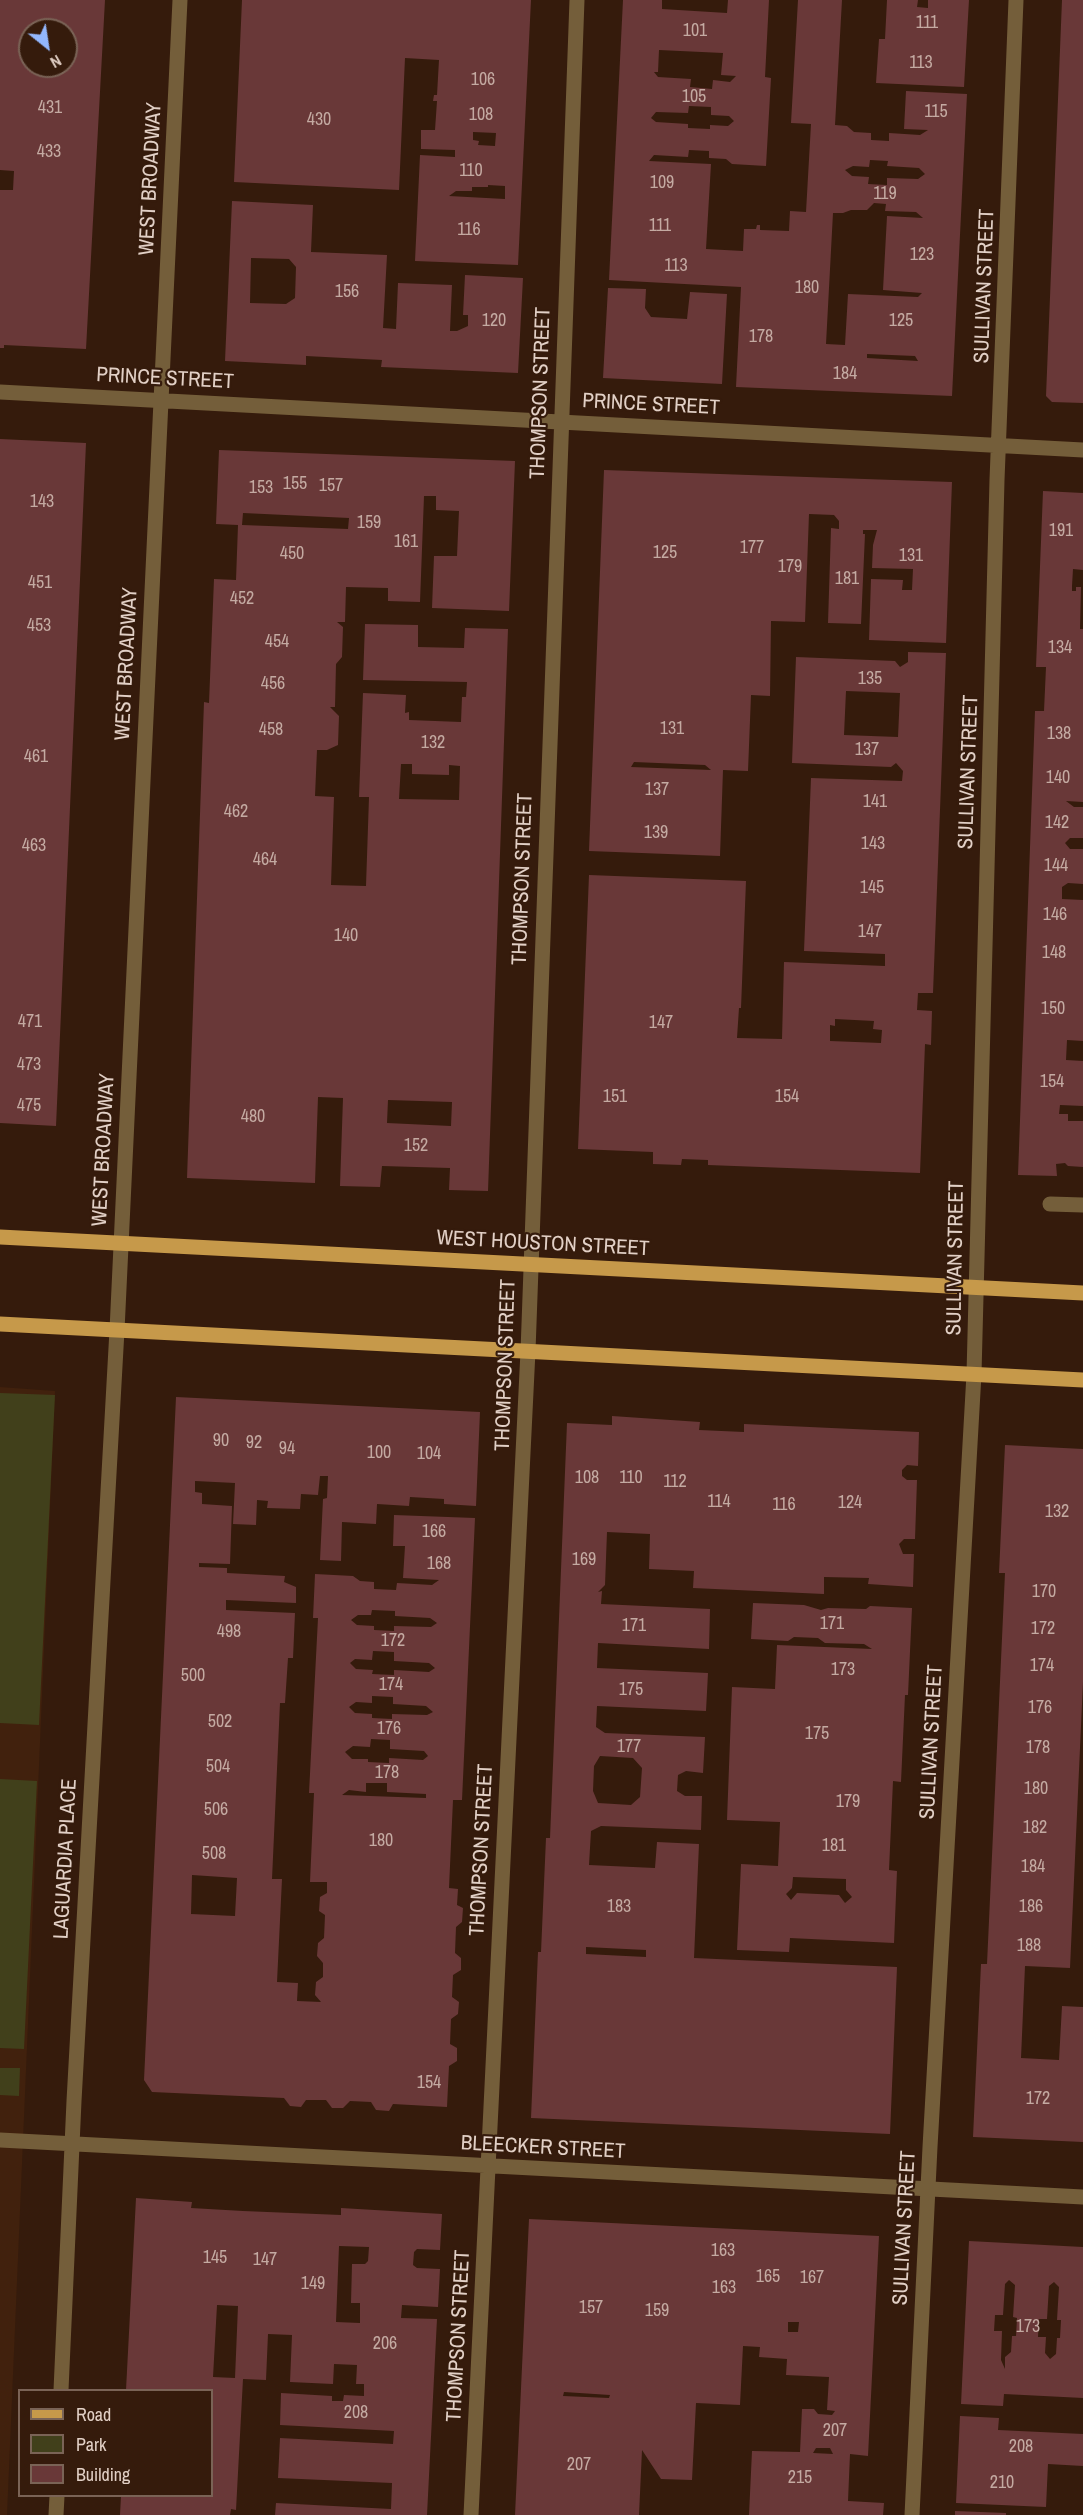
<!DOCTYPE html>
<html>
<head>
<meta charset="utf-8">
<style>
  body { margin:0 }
  #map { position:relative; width:1083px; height:2515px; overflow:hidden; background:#351b0c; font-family:"Archivo Narrow",sans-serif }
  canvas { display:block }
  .legend { position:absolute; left:18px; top:2389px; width:195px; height:108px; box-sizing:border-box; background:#351b0c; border:2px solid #7a6356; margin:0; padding:8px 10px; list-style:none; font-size:18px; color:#e2d0c6 }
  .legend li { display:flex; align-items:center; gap:12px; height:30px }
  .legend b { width:30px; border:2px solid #7a6356 }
  .north { position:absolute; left:18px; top:18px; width:60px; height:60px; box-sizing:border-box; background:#351b0c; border:2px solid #7a6356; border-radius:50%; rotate:150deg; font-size:16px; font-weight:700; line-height:24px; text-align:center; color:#e2d0c6 }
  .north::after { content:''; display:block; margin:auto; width:21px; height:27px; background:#93b7fd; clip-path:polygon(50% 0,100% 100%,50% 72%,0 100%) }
</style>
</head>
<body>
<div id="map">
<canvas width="1083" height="2515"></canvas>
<ul class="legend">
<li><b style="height:8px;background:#c6994a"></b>Road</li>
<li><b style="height:16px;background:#41401b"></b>Park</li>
<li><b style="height:16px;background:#693838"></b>Building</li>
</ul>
<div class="north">N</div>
</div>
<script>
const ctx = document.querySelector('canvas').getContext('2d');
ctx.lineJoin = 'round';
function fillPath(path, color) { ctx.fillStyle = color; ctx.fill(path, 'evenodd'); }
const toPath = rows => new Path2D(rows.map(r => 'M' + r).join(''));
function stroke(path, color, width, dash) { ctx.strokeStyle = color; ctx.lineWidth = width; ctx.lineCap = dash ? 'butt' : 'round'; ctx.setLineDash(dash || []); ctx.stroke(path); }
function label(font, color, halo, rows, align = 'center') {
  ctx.font = font + ' "Archivo Narrow",sans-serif'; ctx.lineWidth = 4.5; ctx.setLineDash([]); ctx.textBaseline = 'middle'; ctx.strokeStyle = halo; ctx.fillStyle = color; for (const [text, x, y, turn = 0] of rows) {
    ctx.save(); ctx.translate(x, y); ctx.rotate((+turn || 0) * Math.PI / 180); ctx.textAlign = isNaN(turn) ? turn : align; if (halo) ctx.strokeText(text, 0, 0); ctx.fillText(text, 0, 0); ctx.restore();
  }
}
const built = toPath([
  [0,1387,55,1391,7,2515,0,2515]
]);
const green = toPath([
  [0,1393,55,1395,39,1725,0,1723],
  [0,1779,37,1781,24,2049,0,2048],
  [0,2068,20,2068,19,2096,0,2095]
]);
const building = toPath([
  [0,0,105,0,86,349,4,345,4,348,0,348,0,190,13,190,14,171,0,170],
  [30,30,66,30,66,66,30,66],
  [242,0,531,0,518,265,415,261,420,155,455,157,455,150,421,149,421,130,435,130,437,101,433,101,434,95,437,95,439,60,405,58,399,190,234,182],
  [473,132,496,133,495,146,478,145,479,141,473,140],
  [488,185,505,186,505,199,449,196,456,191,472,191,472,187,488,187],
  [623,0,662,0,662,9,727,13,728,0,769,0,765,77,771,78,766,166,732,164,726,159,709,158,709,151,689,150,688,157,654,155,649,161,711,164,706,249,743,251,744,229,756,229,757,225,760,225,760,230,789,231,790,211,806,212,811,124,791,123,798,0,842,0,835,125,847,126,854,132,871,133,871,140,889,141,889,133,920,135,928,130,904,129,906,91,967,94,952,396,736,387,741,287,609,280],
  [659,50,723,53,721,75,736,76,730,82,713,80,712,89,690,87,691,79,658,77,654,72,658,72],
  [689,106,711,107,711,115,729,116,734,121,728,126,710,125,710,129,688,128,688,124,656,122,651,118,656,112,688,113],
  [870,160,888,161,887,166,919,168,925,174,918,179,887,178,887,185,868,184,869,177,852,176,845,170,853,166,869,167],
  [874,203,886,204,885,211,916,212,923,218,887,216,883,290,922,293,918,297,848,294,845,345,826,344,833,213,843,213,851,210,867,210],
  [867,354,915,356,918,361,867,358],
  [887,0,918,0,917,7,928,8,928,0,969,0,964,87,876,83,879,39,885,39],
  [1062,0,1083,0,1083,403,1052,402,1046,396],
  [232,201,313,205,311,252,387,255,383,328,396,329,398,283,452,285,450,331,457,331,468,326,468,315,463,315,465,275,523,278,518,373,381,367,382,360,306,356,306,365,225,361],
  [251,258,289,259,296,267,295,298,286,304,250,303],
  [608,288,646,289,645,308,651,317,687,319,690,292,727,294,722,384,603,378],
  [0,439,86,443,56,1126,0,1123],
  [219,450,515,461,509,611,432,608,434,556,457,556,459,511,436,510,436,496,424,496,420,602,388,601,388,588,346,587,345,622,337,622,343,627,342,657,336,664,335,707,330,707,339,716,338,745,327,750,317,750,315,796,334,797,331,885,366,886,369,797,359,797,363,693,406,695,405,713,409,712,409,720,461,722,462,697,466,697,467,682,363,680,365,624,418,625,418,647,464,648,465,628,508,629,488,1191,449,1190,450,1168,382,1166,380,1187,340,1186,343,1098,318,1097,315,1183,187,1178,204,702,209,703,214,579,236,580,238,525,216,524],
  [243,513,349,518,348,529,242,525],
  [401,764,412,764,412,774,449,775,449,765,460,766,459,800,399,799],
  [388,1100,452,1102,451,1126,387,1123],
  [604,470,952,482,946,643,869,640,871,579,903,580,902,590,912,590,913,569,872,568,873,545,877,530,863,530,863,534,865,534,861,624,828,623,831,528,839,529,839,521,834,515,809,514,805,622,771,621,770,696,751,695,748,771,723,770,720,856,589,851],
  [634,762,705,765,711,770,631,767],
  [1043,491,1083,493,1083,570,1073,569,1072,586,1072,591,1076,591,1076,587,1081,587,1080,629,1083,629,1083,802,1066,801,1074,807,1083,807,1083,838,1070,838,1065,843,1070,849,1083,849,1083,884,1068,883,1062,887,1062,899,1083,900,1083,1041,1067,1040,1066,1060,1083,1061,1083,1106,1060,1105,1059,1114,1068,1114,1068,1121,1083,1121,1083,1167,1068,1166,1065,1163,1056,1164,1057,1176,1018,1175,1035,711,1044,711,1046,667,1036,667],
  [908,652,946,653,933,993,918,993,917,1010,932,1011,931,1045,925,1044,920,1173,708,1165,708,1160,682,1159,681,1165,653,1164,653,1152,578,1149,589,875,746,881,741,1008,739,1008,737,1038,782,1039,784,962,885,966,885,954,804,951,811,778,902,781,903,771,896,763,891,767,792,763,796,657,895,661,900,667,908,662],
  [846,691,900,693,898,737,844,735],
  [835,1019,874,1021,873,1029,882,1030,881,1043,830,1041,830,1025,835,1026],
  [176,1397,480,1412,476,1506,444,1504,444,1499,410,1497,409,1506,377,1504,376,1524,342,1522,341,1561,320,1560,323,1499,327,1498,328,1476,320,1476,318,1495,301,1494,300,1509,267,1508,268,1501,257,1500,256,1525,233,1524,235,1483,195,1481,195,1492,202,1493,202,1504,232,1506,230,1564,199,1563,199,1567,227,1568,227,1573,285,1576,284,1582,296,1587,296,1603,226,1600,226,1610,295,1613,293,1658,288,1658,285,1703,280,1703,272,1879,282,1879,277,1982,298,1983,297,2001,321,2002,315,1995,316,1982,323,1977,323,1963,317,1956,318,1943,324,1938,325,1915,319,1911,320,1897,327,1893,327,1882,310,1882,314,1793,309,1793,318,1618,313,1618,315,1574,353,1576,360,1581,374,1582,374,1589,396,1590,397,1583,432,1585,439,1580,403,1578,405,1546,393,1546,394,1515,475,1518,462,1800,453,1800,449,1888,458,1889,457,1905,463,1908,462,1922,456,1927,455,1953,461,1958,461,1970,453,1975,452,1997,459,2002,458,2014,451,2019,450,2044,457,2048,457,2061,449,2066,447,2107,393,2104,389,2111,376,2110,371,2102,350,2101,343,2108,332,2108,326,2100,306,2100,301,2107,290,2106,284,2098,152,2092,144,2080],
  [372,1610,395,1611,395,1616,430,1618,437,1623,431,1627,394,1626,394,1631,374,1630,374,1626,357,1625,351,1620,358,1615,371,1615],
  [373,1651,394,1652,394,1661,429,1663,435,1668,429,1672,394,1670,394,1675,372,1674,373,1670,356,1669,350,1663,355,1659,372,1660],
  [372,1696,393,1697,393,1704,426,1706,433,1712,427,1715,392,1714,392,1719,372,1718,372,1714,355,1713,349,1707,356,1702,372,1703],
  [371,1739,390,1740,390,1749,424,1751,428,1756,423,1760,389,1758,389,1763,368,1762,368,1759,352,1759,345,1752,353,1746,370,1747],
  [366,1783,387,1783,387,1792,426,1794,426,1798,342,1795,349,1790,366,1792],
  [192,1875,237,1878,235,1916,191,1914],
  [612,1416,700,1422,699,1430,744,1432,744,1424,919,1432,918,1466,907,1465,902,1470,902,1476,907,1480,917,1480,915,1539,904,1539,899,1544,903,1554,914,1554,913,1587,868,1584,869,1578,824,1577,824,1594,693,1588,694,1571,649,1569,650,1534,607,1532,605,1585,598,1592,602,1591,601,1604,710,1609,709,1649,598,1643,597,1668,708,1673,706,1711,597,1706,596,1727,605,1733,705,1737,703,1773,686,1771,678,1775,677,1791,685,1796,702,1796,701,1830,601,1826,591,1831,589,1865,655,1868,657,1842,699,1844,694,1958,897,1967,890,2134,531,2118,538,1952,541,1952,546,1838,550,1838,567,1423,612,1425],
  [600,1756,633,1758,642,1768,640,1797,631,1805,598,1803,593,1791,594,1766],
  [586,1947,646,1950,646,1957,586,1954],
  [1005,1445,1083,1449,1083,1682,1070,1968,1025,1966,1021,2058,1059,2060,1062,2006,1083,2007,1083,2142,973,2137,981,1964,987,1964,1005,1573,999,1573],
  [753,1603,804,1605,821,1610,828,1608,866,1609,870,1606,912,1608,908,1695,905,1695,901,1782,893,1781,889,1870,897,1871,894,1943,790,1938,789,1952,737,1950,741,1864,778,1866,780,1822,727,1820,732,1687,775,1689,777,1645,872,1649,864,1644,825,1643,818,1638,794,1637,788,1641,751,1639],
  [793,1877,846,1879,846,1890,852,1897,845,1903,839,1895,797,1893,791,1900,786,1894,792,1888],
  [136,2198,192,2202,191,2208,243,2211,341,2215,341,2208,442,2214,440,2250,417,2249,414,2252,413,2265,417,2268,440,2269,438,2307,402,2305,401,2318,437,2319,427,2515,275,2515,276,2503,391,2509,392,2483,278,2478,280,2438,393,2444,394,2431,280,2425,281,2393,332,2396,332,2401,343,2401,344,2395,364,2396,364,2384,356,2384,357,2365,334,2364,333,2384,290,2382,292,2335,268,2334,266,2380,243,2379,236,2510,231,2509,230,2515,120,2515,121,2496,212,2496,212,2390,126,2390],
  [339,2246,369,2247,368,2261,365,2264,352,2264,351,2303,360,2303,360,2323,336,2322],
  [217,2305,238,2306,235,2378,213,2377],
  [529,2219,879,2236,868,2456,850,2454,848,2501,884,2503,883,2515,749,2515,752,2451,800,2452,802,2409,814,2409,818,2414,832,2415,835,2411,827,2410,829,2377,786,2375,787,2359,759,2357,760,2347,743,2346,740,2405,696,2403,692,2480,661,2479,642,2450,639,2515,515,2515],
  [788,2322,799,2322,798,2332,788,2332],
  [564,2392,610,2395,609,2398,563,2396],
  [816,2448,830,2448,833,2454,813,2453],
  [969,2241,1083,2247,1083,2398,1004,2394,1003,2406,961,2404],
  [1009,2280,1015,2285,1013,2317,1017,2318,1016,2336,1012,2336,1011,2352,1005,2357,1005,2369,1001,2360,1002,2331,994,2331,995,2315,1003,2315,1005,2284],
  [1054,2282,1059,2287,1057,2320,1061,2320,1060,2338,1057,2338,1056,2354,1050,2359,1045,2353,1046,2337,1038,2337,1039,2319,1047,2319,1049,2286],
  [960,2416,999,2418,998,2430,1083,2434,1083,2466,1048,2464,1046,2507,956,2503],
  [955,2511,1006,2513,1006,2515,955,2515]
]);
const minor = toPath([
  [0,392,1083,450],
  [1050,1204,1083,1205],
  [0,2140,1083,2197],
  [61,2390,74,2101,117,1330,180,0],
  [56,2515,57,2496],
  [471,2515,528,1351,577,0],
  [912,2515,930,2147,974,1374,997,480,1016,0]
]);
const major = toPath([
  [0,1237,1083,1293],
  [0,1324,1083,1380]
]);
const numberNames = [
  ["111",927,23],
  ["101",695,31],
  ["113",921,63],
  ["106",483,80],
  ["105",694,97],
  ["431",50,108],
  ["115",936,112],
  ["108",481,115],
  ["430",319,120],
  ["433",49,152],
  ["110",471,171],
  ["109",662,183],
  ["119",885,194],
  ["111",660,226],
  ["116",469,230],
  ["123",922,255],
  ["113",676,266],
  ["180",807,288],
  ["156",347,292],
  ["120",494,321],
  ["125",901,321],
  ["178",761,337],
  ["184",845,374],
  ["155",295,484],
  ["157",331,486],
  ["153",261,488],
  ["143",42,502],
  ["159",369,523],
  ["191",1061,531],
  ["161",406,542],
  ["177",752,548],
  ["125",665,553],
  ["450",292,554],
  ["131",911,556],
  ["179",790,567],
  ["181",847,579],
  ["451",40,583],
  ["452",242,599],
  ["453",39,626],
  ["454",277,642],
  ["134",1060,648],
  ["135",870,679],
  ["456",273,684],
  ["131",672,729],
  ["458",271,730],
  ["138",1059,734],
  ["132",433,743],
  ["137",867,750],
  ["461",36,757],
  ["140",1058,778],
  ["137",657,790],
  ["141",875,802],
  ["462",236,812],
  ["142",1057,823],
  ["139",656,833],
  ["143",873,844],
  ["463",34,846],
  ["464",265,860],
  ["144",1056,866],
  ["145",872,888],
  ["146",1055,915],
  ["147",870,932],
  ["140",346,936],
  ["148",1054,953],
  ["150",1053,1009],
  ["471",30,1022],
  ["147",661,1023],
  ["473",29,1065],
  ["154",1052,1082],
  ["151",615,1097],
  ["154",787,1097],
  ["475",29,1106],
  ["480",253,1117],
  ["152",416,1146],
  ["90",221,1441],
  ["92",254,1443],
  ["94",287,1449],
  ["100",379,1453],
  ["104",429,1454],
  ["108",587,1478],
  ["110",631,1478],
  ["112",675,1482],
  ["114",719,1502],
  ["124",850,1503],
  ["116",784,1505],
  ["132",1057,1512],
  ["166",434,1532],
  ["169",584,1560],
  ["168",439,1564],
  ["170",1044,1592],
  ["171",832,1624],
  ["171",634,1626],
  ["172",1043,1629],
  ["498",229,1632],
  ["172",393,1641],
  ["174",1042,1666],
  ["173",843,1670],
  ["500",193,1676],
  ["174",391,1685],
  ["175",631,1690],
  ["176",1040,1708],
  ["502",220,1722],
  ["176",389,1729],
  ["175",817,1734],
  ["177",629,1747],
  ["178",1038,1748],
  ["504",218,1767],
  ["178",387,1773],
  ["180",1036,1789],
  ["179",848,1802],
  ["506",216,1810],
  ["182",1035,1828],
  ["180",381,1841],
  ["181",834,1846],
  ["508",214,1854],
  ["184",1033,1867],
  ["183",619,1907],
  ["186",1031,1907],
  ["188",1029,1946],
  ["154",429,2083],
  ["172",1038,2099],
  ["163",723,2251],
  ["145",215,2258],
  ["147",265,2260],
  ["165",768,2277],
  ["167",812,2278],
  ["149",313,2284],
  ["163",724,2288],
  ["157",591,2308],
  ["159",657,2311],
  ["173",1028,2327],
  ["206",385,2344],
  ["208",356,2413],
  ["207",835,2431],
  ["208",1021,2447],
  ["207",579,2465],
  ["215",800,2478],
  ["210",1002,2483]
];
const streetNames = [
  ["WEST BROADWAY",151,179,-87],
  ["SULLIVAN STREET",985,286,-88],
  ["PRINCE STREET",165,379,3],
  ["THOMPSON STREET",541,393,-88],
  ["PRINCE STREET",651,405,3],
  ["WEST BROADWAY",127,664,-87],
  ["SULLIVAN STREET",969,772,-88],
  ["THOMPSON STREET",523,879,-88],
  ["WEST BROADWAY",104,1150,-87],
  ["WEST HOUSTON STREET",543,1244,3],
  ["SULLIVAN STREET",956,1258,-89],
  ["THOMPSON STREET",506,1365,-88],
  ["SULLIVAN STREET",932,1742,-87],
  ["THOMPSON STREET",482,1850,-87],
  ["LAGUARDIA PLACE",66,1859,-87],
  ["BLEECKER STREET",543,2148,3],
  ["SULLIVAN STREET",905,2228,-87],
  ["THOMPSON STREET",459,2336,-87]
];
fillPath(built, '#41210d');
fillPath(green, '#41401b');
fillPath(building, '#693838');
stroke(minor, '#745e3a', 15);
stroke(major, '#c6994a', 15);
label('18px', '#c4aaa2', null, numberNames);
label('21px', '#e2d0c6', '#351b0c', streetNames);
</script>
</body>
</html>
